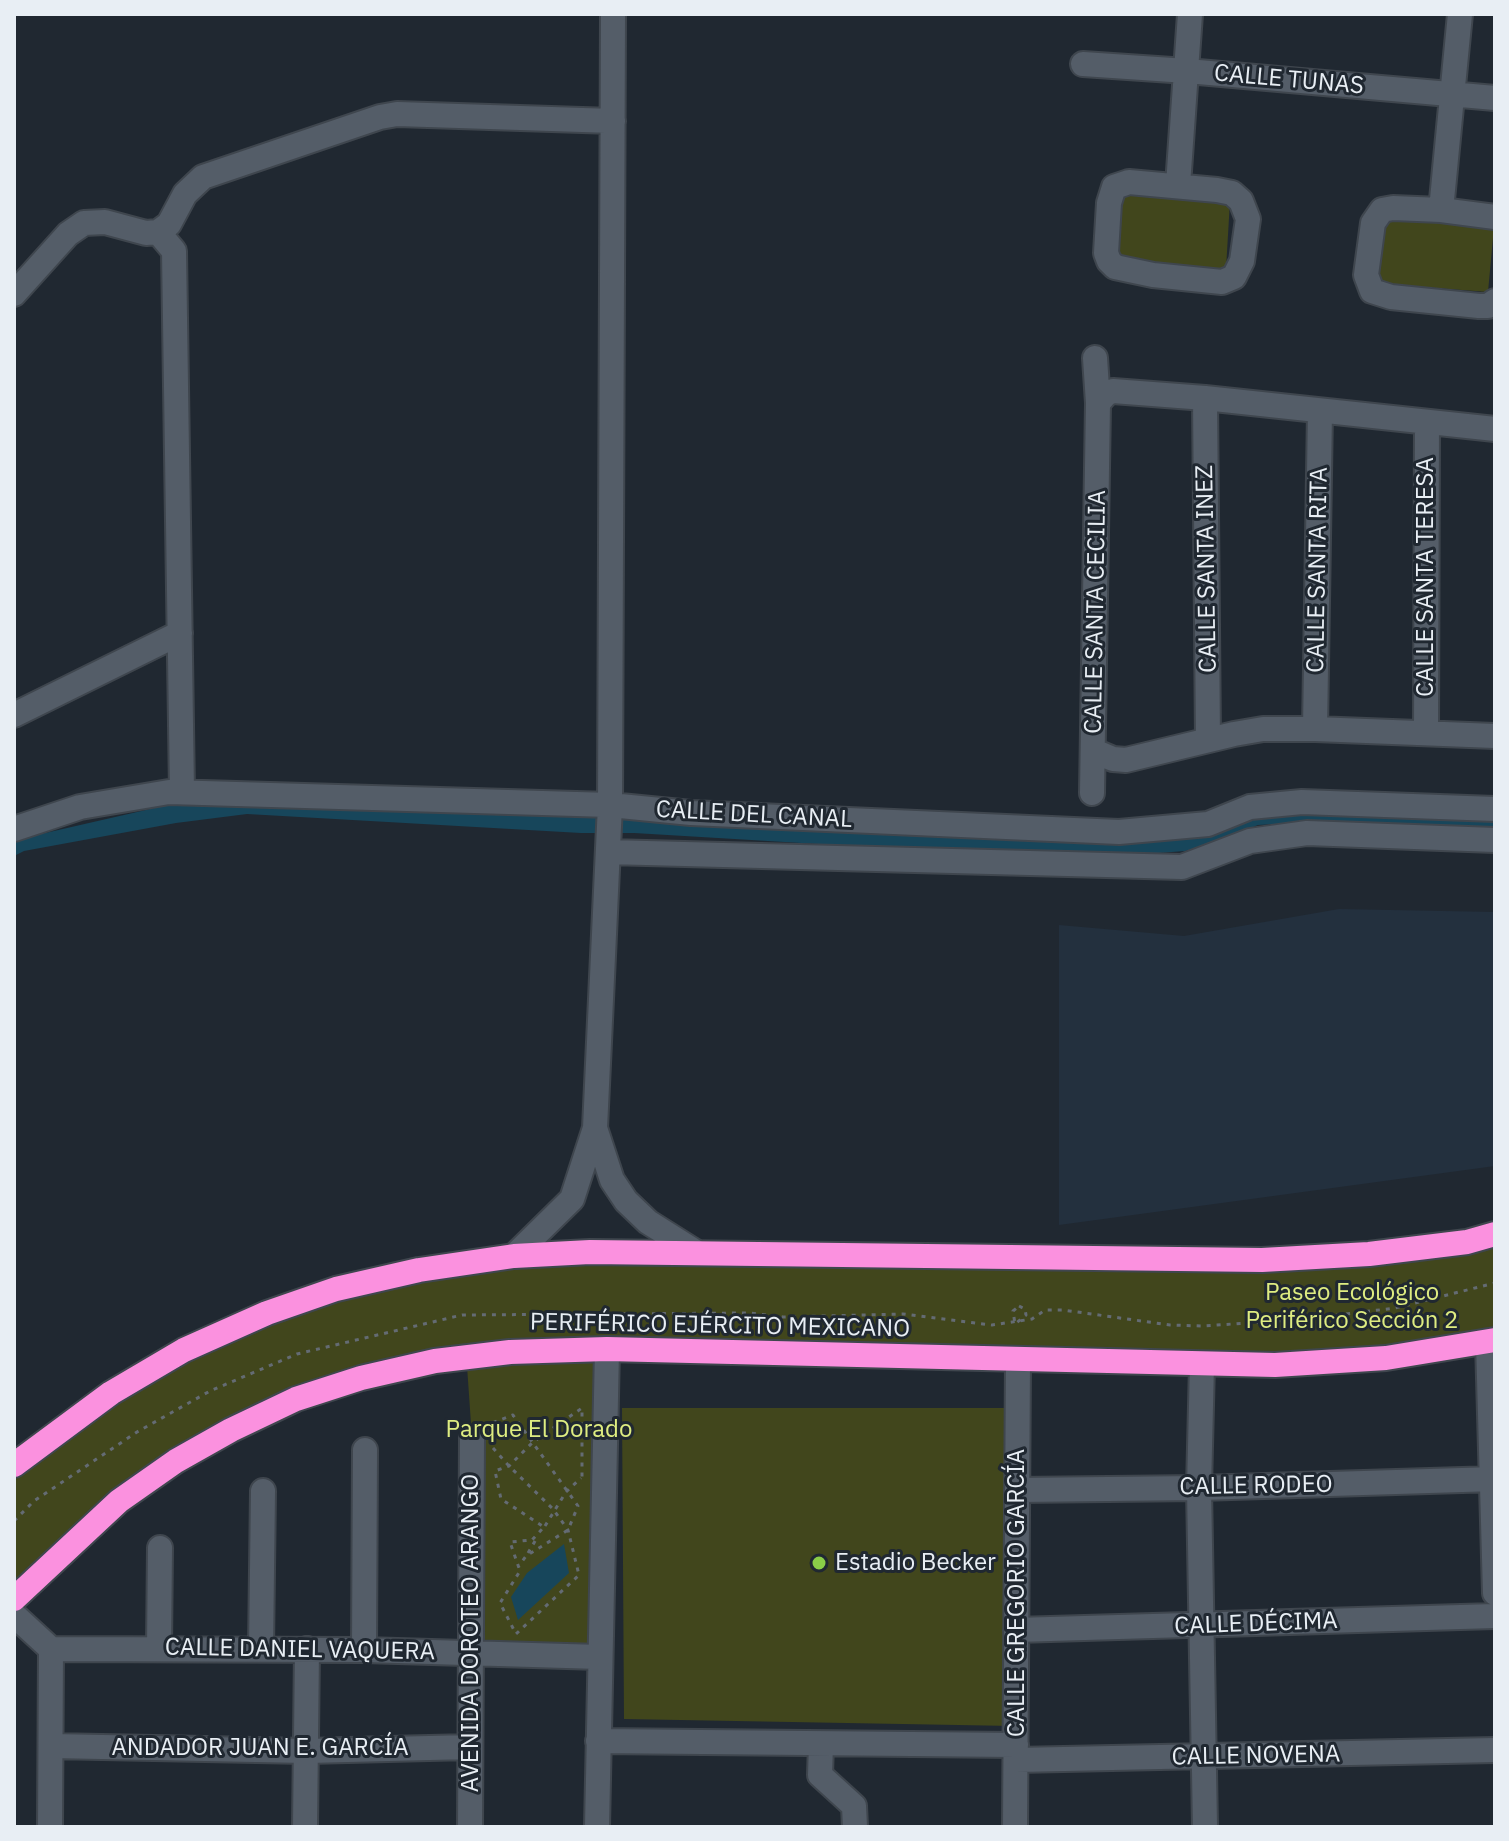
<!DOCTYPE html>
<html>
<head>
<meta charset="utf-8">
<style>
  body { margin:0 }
  #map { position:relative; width:1509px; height:1841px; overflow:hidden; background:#202831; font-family:"IBM Plex Sans",sans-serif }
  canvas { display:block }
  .frame { position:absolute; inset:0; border:16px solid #e8eef4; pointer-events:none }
</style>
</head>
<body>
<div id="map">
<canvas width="1509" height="1841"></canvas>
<div class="frame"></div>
</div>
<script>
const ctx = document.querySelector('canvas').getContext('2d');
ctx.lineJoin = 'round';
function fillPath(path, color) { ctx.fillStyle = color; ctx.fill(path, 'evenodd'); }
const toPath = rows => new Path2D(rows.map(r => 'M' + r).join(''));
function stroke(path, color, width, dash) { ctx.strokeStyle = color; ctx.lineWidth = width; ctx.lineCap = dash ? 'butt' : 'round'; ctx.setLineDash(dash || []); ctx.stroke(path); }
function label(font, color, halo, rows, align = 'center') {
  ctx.font = font + ' "IBM Plex Sans",sans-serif'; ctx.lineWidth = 6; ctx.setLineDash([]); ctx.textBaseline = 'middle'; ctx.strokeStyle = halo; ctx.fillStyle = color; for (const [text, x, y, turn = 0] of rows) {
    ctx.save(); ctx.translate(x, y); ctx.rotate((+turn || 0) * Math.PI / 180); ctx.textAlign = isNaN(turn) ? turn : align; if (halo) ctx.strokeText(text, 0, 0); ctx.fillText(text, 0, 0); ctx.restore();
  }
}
const built = toPath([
  [1339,909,1495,912,1495,1166,1059,1225,1059,925,1184,936]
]);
const green = toPath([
  [1116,193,1230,201,1226,269,1112,261],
  [1377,217,1494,227,1488,292,1371,283],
  [1495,1238,1495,1336,1358,1357,899,1354,408,1364,185,1451,14,1594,14,1472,118,1392,258,1320,515,1257,1030,1261],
  [606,1358,600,1656,470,1651,472,1438,467,1366],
  [622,1408,1018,1408,1013,1726,624,1719]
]);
const water = toPath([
  [242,799,1120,841,1180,839,1198,835,1258,811,1495,815,1495,828,1329,821,1258,825,1208,845,1185,851,1119,856,818,844,634,833,581,833,247,814,176,823,24,851,14,856,14,841,19,839,172,804],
  [564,1544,569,1573,518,1620,511,1597,527,1573]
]);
const path = toPath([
  [1019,1306,1025,1309,1026,1315,1015,1324,1013,1311,1019,1306],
  [492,1432,492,1423,513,1415,578,1506,568,1530,526,1556,518,1567],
  [493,1448,509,1466,553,1509,568,1530,579,1575,516,1634,500,1603,520,1571,510,1542,532,1540,544,1527,501,1499,495,1471,509,1466,533,1442,582,1408,582,1478],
  [14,1521,34,1501,137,1432,210,1391,297,1354,462,1315,749,1313,783,1317,903,1314,992,1325,1032,1319,1045,1310,1063,1310,1170,1325,1203,1326,1306,1319,1395,1308,1495,1283],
  [545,1526,566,1492,581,1478],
  [528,1553,538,1536]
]);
const minor = toPath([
  [1083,64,1187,71,1495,98],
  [1129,182,1217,190,1232,193,1241,201,1248,219,1242,261,1234,277,1222,282,1153,275,1115,267,1109,261,1106,253,1109,203,1114,187,1129,182],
  [1178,185,1190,14],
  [1441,210,1460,14],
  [1495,217,1441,210,1393,208,1382,210,1373,223,1366,275,1372,291,1391,297,1479,306,1488,306,1495,301],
  [158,232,174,251,182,792],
  [14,294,68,234,84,223,105,222,146,233,158,232,169,224,185,194,203,177,380,117,397,114,613,121],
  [1205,398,1208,740],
  [1098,403,1106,394,1113,391,1205,398,1495,429],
  [14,715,180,633],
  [1315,729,1320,411],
  [1426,732,1427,422],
  [1094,751,1113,759,1126,760,1234,734,1263,729,1315,729,1495,736],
  [1092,793,1098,403,1095,358],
  [14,829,80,807,169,792,610,805,691,813,1119,832,1208,824,1250,807,1302,802,1495,809],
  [608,852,1182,867,1250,841,1307,833,1495,840],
  [595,1128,612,1180,626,1201,648,1222,694,1251],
  [514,1256,572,1199,595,1128,610,805,613,14],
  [1488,1342,1495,1593],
  [1202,1364,1199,1488,1205,1827],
  [1017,1490,1199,1488,1495,1479],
  [14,1615,51,1649,364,1650,600,1657],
  [1016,1630,1495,1616],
  [159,1648,160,1548],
  [261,1649,263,1491],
  [364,1650,365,1450],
  [598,1741,1016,1745],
  [821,1744,820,1775,854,1806,855,1827],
  [51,1746,307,1751,470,1747],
  [1016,1760,1495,1750],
  [50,1827,51,1649],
  [305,1827,307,1649],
  [470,1827,472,1438],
  [597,1827,607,1349],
  [1015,1827,1018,1360]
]);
const highway = toPath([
  [14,1465,111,1393,184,1350,267,1313,336,1289,419,1270,514,1256,590,1252,1262,1260,1369,1254,1467,1242,1495,1234],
  [14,1599,119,1501,176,1461,231,1430,296,1399,361,1378,435,1361,510,1352,607,1349,1275,1365,1386,1358,1495,1340]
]);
const markers = [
  [819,1563,8,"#8ace48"]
];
const streetNames = [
  ["CALLE TUNAS",1289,80,5],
  ["CALLE SANTA INEZ",1207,569,-91],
  ["CALLE SANTA RITA",1318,570,-89],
  ["CALLE SANTA TERESA",1426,577,-90],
  ["CALLE SANTA CECILIA",1096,612,-89],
  ["CALLE DEL CANAL",754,815,3],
  ["PERIFÉRICO EJÉRCITO MEXICANO",720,1326,1],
  ["CALLE RODEO",1256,1486,-1],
  ["CALLE GREGORIO GARCÍA",1017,1593,-90],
  ["CALLE DÉCIMA",1256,1624,-2],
  ["AVENIDA DOROTEO ARANGO",471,1633,-90],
  ["CALLE DANIEL VAQUERA",300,1650,1],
  ["ANDADOR JUAN E. GARCÍA",260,1748],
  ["CALLE NOVENA",1256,1756,-1]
];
const parkNames = [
  ["Paseo Ecológico",1352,1293],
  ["Periférico Sección 2",1352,1321],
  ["Parque El Dorado",539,1430]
];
const poiNames = [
  ["Estadio Becker",835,1563]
];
fillPath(built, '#23303e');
fillPath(green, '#41461c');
fillPath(water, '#17465b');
stroke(minor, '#3f464e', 28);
stroke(highway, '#3f464e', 28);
stroke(path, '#646b73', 3, [4, 6]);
stroke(minor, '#545d68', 24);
stroke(highway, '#fb91df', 24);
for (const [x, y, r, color] of markers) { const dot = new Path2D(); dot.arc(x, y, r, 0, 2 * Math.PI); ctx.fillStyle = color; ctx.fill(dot); stroke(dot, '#202831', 3); }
label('24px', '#e8eef4', '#202831', streetNames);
label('24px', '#deec81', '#202831', parkNames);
label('24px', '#e8eef4', '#202831', poiNames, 'left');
</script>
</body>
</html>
